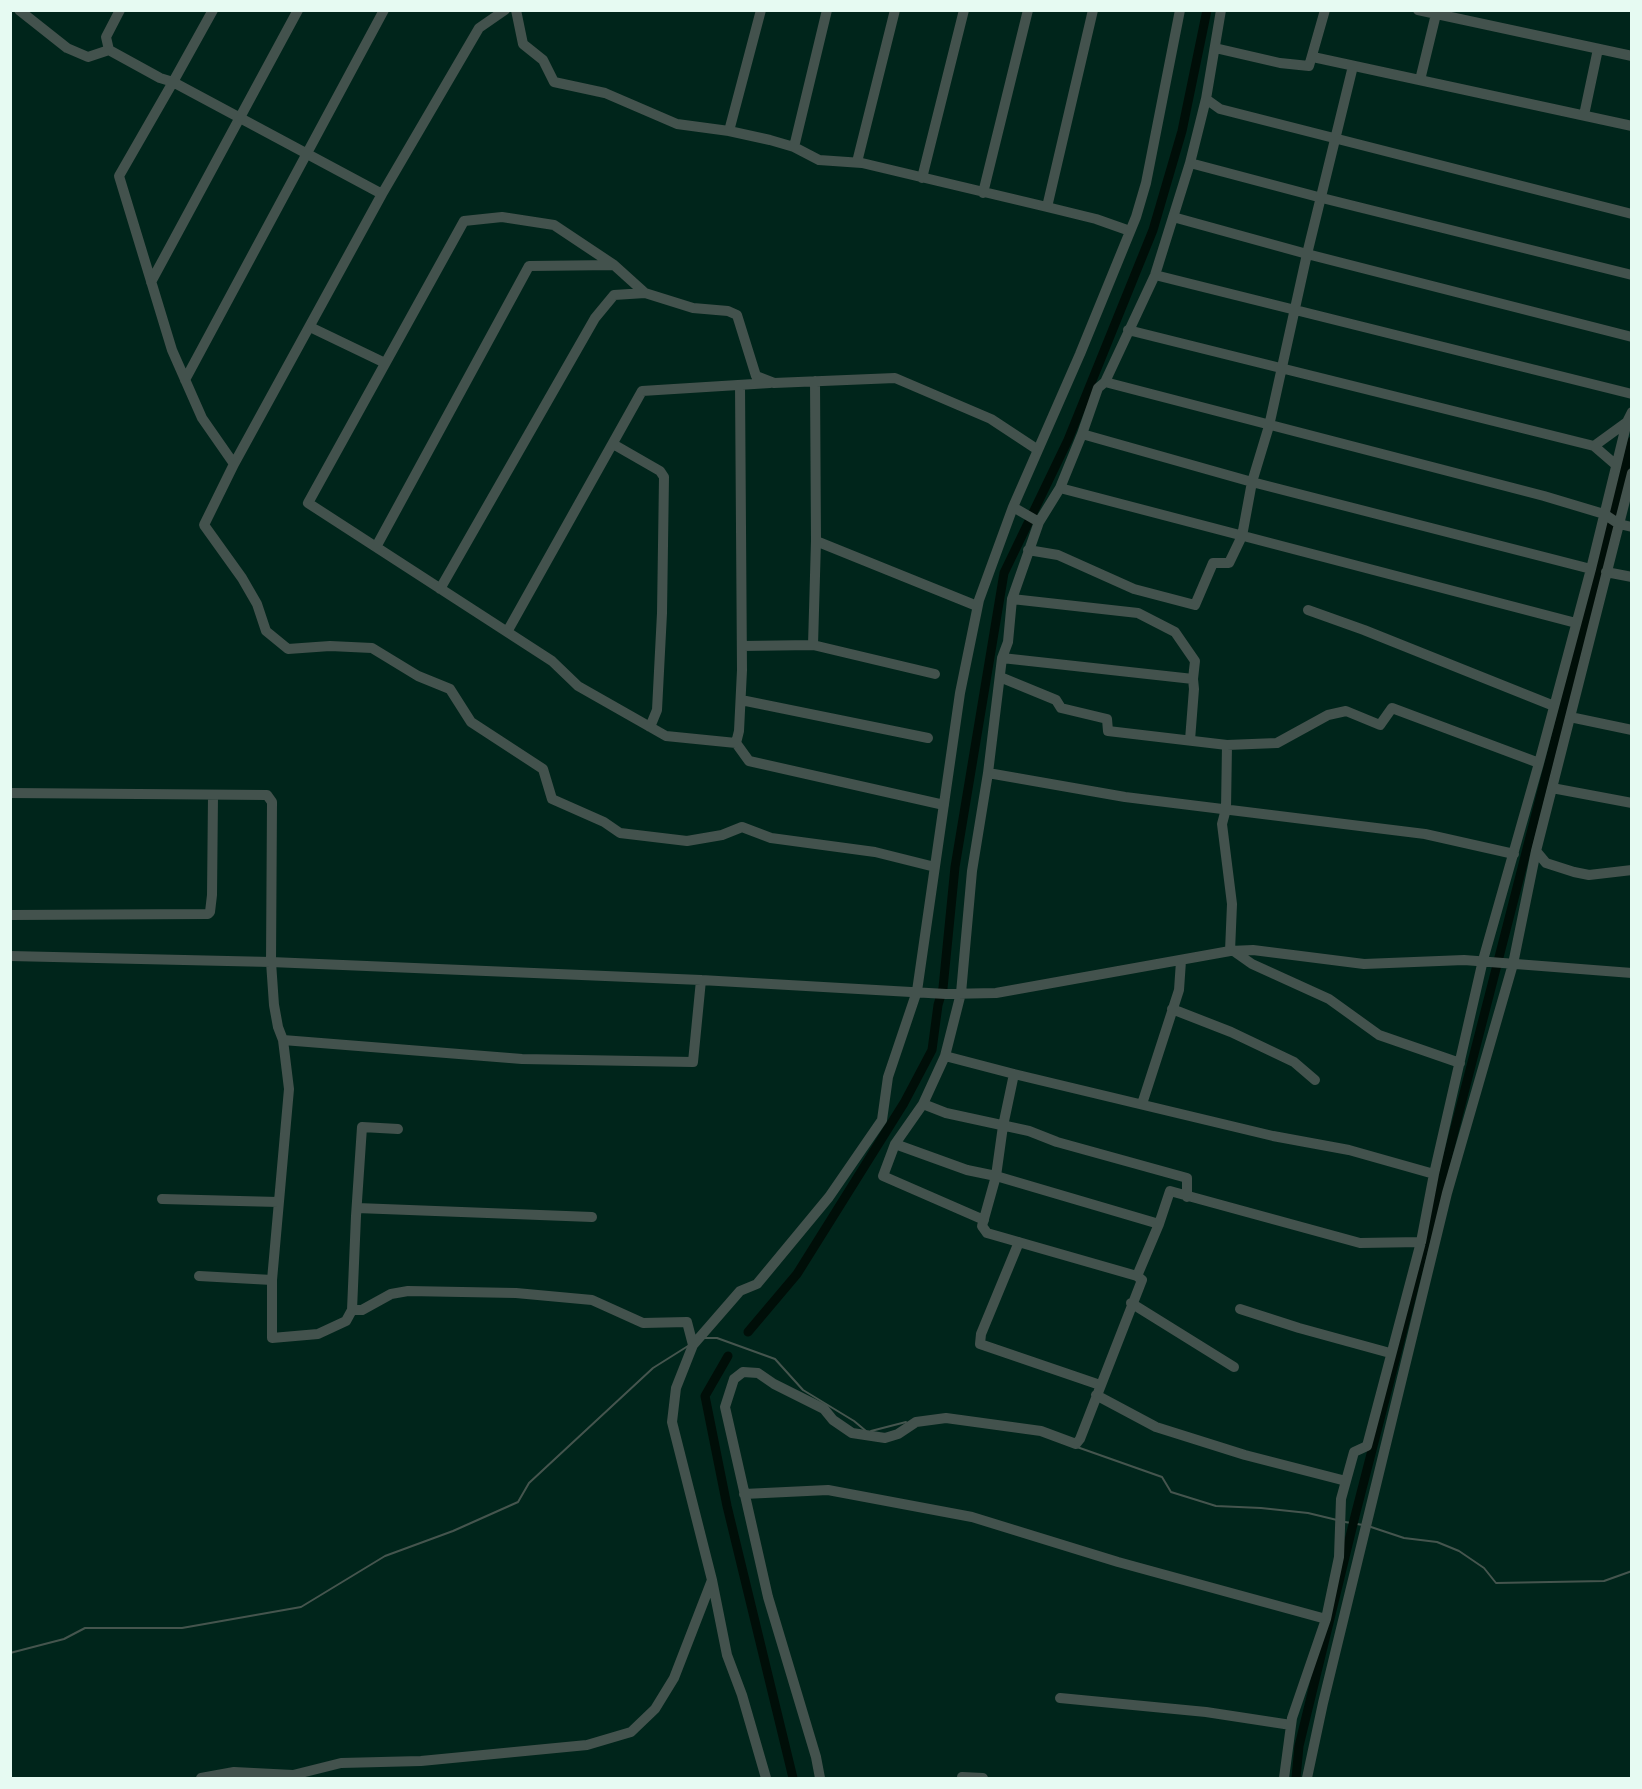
<!DOCTYPE html>
<html>
<head>
<meta charset="utf-8">
<style>
  body { margin:0 }
  #map { position:relative; width:1642px; height:1789px; overflow:hidden; background:#00251b; font-family:Literata,serif }
  canvas { display:block }
  .frame { position:absolute; inset:0; border:12px solid #e6faf2; pointer-events:none }
</style>
</head>
<body>
<div id="map">
<canvas width="1642" height="1789"></canvas>
<div class="frame"></div>
</div>
<script>
const ctx = document.querySelector('canvas').getContext('2d');
ctx.lineJoin = 'round';
const toPath = rows => new Path2D(rows.map(r => 'M' + r).join(''));
function stroke(path, color, width, dash) { ctx.strokeStyle = color; ctx.lineWidth = width; ctx.lineCap = dash ? 'butt' : 'round'; ctx.setLineDash(dash || []); ctx.stroke(path); }
const stream = toPath([
  [703,1338,717,1338,775,1359,803,1390,854,1421,866,1431],
  [871,1431,906,1422],
  [1077,1447,1162,1477,1171,1492,1216,1506,1261,1508,1308,1513,1337,1520],
  [1345,1522,1363,1525],
  [1368,1526,1404,1538,1437,1542,1459,1551,1484,1568,1496,1583,1604,1581,1632,1571],
  [10,1653,64,1639,85,1628,182,1628,301,1607,385,1556,453,1531,518,1502,529,1483,653,1368,688,1346]
]);
const canal = toPath([
  [748,1332,797,1274,904,1103,932,1050,938,1005,943,988,955,867,1004,573,1068,440,1153,230,1182,131,1207,10],
  [728,1356,705,1396,727,1506,793,1778],
  [1296,1778,1299,1746,1355,1516,1632,441]
]);
const minor = toPath([
  [19,10,67,48,88,57,109,50,160,78,173,82,213,10],
  [505,10,479,28,382,194,234,464,204,525,242,578,257,604,266,631,288,649,330,646,372,648,418,676,450,689,471,722,543,769,552,799,604,822,620,833,687,841,722,835,742,827,771,838,875,852,935,867],
  [516,10,523,44,543,60,554,82,605,93,677,124,729,131,770,140,794,147,819,160,862,163,1047,207,1096,219,1130,231],
  [1418,10,1632,56],
  [1215,48,1280,63,1309,66,1325,10],
  [109,50,106,37,120,10],
  [1313,57,1632,126],
  [1420,80,1437,10],
  [1206,99,1220,109,1632,214],
  [1584,115,1598,49],
  [729,131,761,10],
  [794,147,827,10],
  [857,162,895,10],
  [1190,163,1322,198,1632,275],
  [922,178,964,10],
  [983,193,1028,10],
  [1047,207,1093,10],
  [1173,217,1307,254,1632,337],
  [1155,275,1632,394],
  [151,282,298,10],
  [310,327,385,363],
  [1128,330,1594,446],
  [185,380,384,10],
  [815,381,816,541],
  [1105,382,1544,496,1604,514,1619,524,1632,527],
  [1082,434,1252,482,1591,569],
  [613,444,660,471,664,477,662,613,657,710,650,727],
  [234,464,202,418,172,350,119,176,173,82,382,194],
  [1616,465,1594,446,1627,422],
  [1060,488,1576,623],
  [1013,507,1039,522],
  [376,547,529,266,614,265],
  [1028,550,1058,555,1134,589,1195,605,1213,563,1229,563,1242,536,1252,482,1269,426,1307,254,1353,66],
  [1606,572,1632,577],
  [440,589,595,318,614,295,645,293],
  [1012,599,1138,613,1175,632,1195,661,1193,679],
  [1308,610,1364,630,1554,706],
  [507,632,642,391,770,383],
  [813,645,935,674],
  [742,646,813,645,816,541,977,606],
  [1002,658,1193,679,1194,689,1190,740],
  [1000,677,1056,700,1061,708,1107,719,1108,731,1227,745,1277,743,1328,715,1346,711,1380,725,1392,708,1539,763],
  [741,700,928,738],
  [1570,717,1632,730],
  [736,743,739,731,742,670,740,385],
  [1227,745,1226,809,1222,824,1232,904,1230,951],
  [988,773,1125,797,1425,834,1514,854],
  [1552,788,1632,803],
  [10,793,267,795,272,802,271,962,274,1005,278,1027,283,1040,289,1089,272,1280,272,1338,318,1334,346,1321,352,1310,356,1216,362,1127,398,1129],
  [944,805,749,761,736,743,666,736,578,686,552,661,308,503,464,221,502,217,554,225,614,265,645,293,693,308,728,311,737,315,756,376,774,383,895,378,991,419,1038,450],
  [1536,851,1546,863,1574,872,1589,875,1632,870],
  [10,915,208,914,210,912,212,895,213,796],
  [1235,952,1252,964,1329,999,1379,1035,1460,1063],
  [10,956,271,962,701,980,946,994,996,993,1230,951,1253,950,1364,964,1464,960,1632,973],
  [1172,1009,1231,1032,1294,1062,1315,1080],
  [283,1040,522,1059,693,1062,701,980],
  [945,1056,1014,1074],
  [923,1104,946,1113,1029,1131,1057,1142,1187,1178,1187,1197],
  [1142,1104,1179,990,1181,961],
  [895,1144,967,1170,996,1176,1159,1224],
  [162,1199,278,1202],
  [357,1208,592,1217],
  [984,1220,883,1176,895,1144,923,1104,945,1056,961,993,972,871,988,773,1002,658,1008,642,1012,599,1039,522,1060,488,1082,434,1098,388,1105,382,1155,275,1190,163,1206,99,1221,10],
  [1019,1242,981,1334,980,1344,1100,1385],
  [199,1276,272,1280],
  [1137,1276,987,1233,982,1226,996,1176,1003,1126,1014,1074,1273,1136,1349,1150,1434,1174],
  [1131,1303,1234,1367],
  [1240,1309,1299,1328,1390,1353],
  [352,1310,362,1310,391,1294,408,1291,516,1293,592,1300,643,1323,687,1322,693,1345],
  [1096,1395,1156,1427,1245,1455,1346,1481],
  [744,1494,828,1490,972,1517,1118,1562,1326,1619],
  [1060,1698,1206,1712,1291,1725],
  [962,1777,983,1778],
  [201,1778,234,1772,293,1775,341,1763,421,1761,587,1745,631,1732,655,1709,674,1678,712,1580],
  [766,1778,742,1695,727,1655,712,1580,672,1422,676,1388,693,1345,740,1291,757,1284,829,1197,882,1120,888,1077,917,991,960,693,979,600,1013,507,1080,354,1136,217,1146,183,1180,10],
  [820,1778,816,1757,768,1597,725,1407,734,1379,743,1372,758,1373,774,1384,824,1409,833,1420,852,1433,885,1438,898,1434,916,1422,946,1418,1041,1431,1076,1444,1080,1439,1142,1280,1137,1276,1159,1224,1170,1191,1360,1243,1421,1242],
  [1284,1778,1292,1718,1326,1619,1339,1557,1341,1499,1354,1452,1367,1446,1421,1242,1434,1174,1483,960,1539,763,1591,569,1627,422,1632,412],
  [1307,1778,1323,1703,1447,1193,1513,964,1536,851,1632,473]
]);
stroke(stream, '#45554e', 2);
stroke(canal, '#000e08', 9);
stroke(minor, '#43524d', 10);
</script>
</body>
</html>
